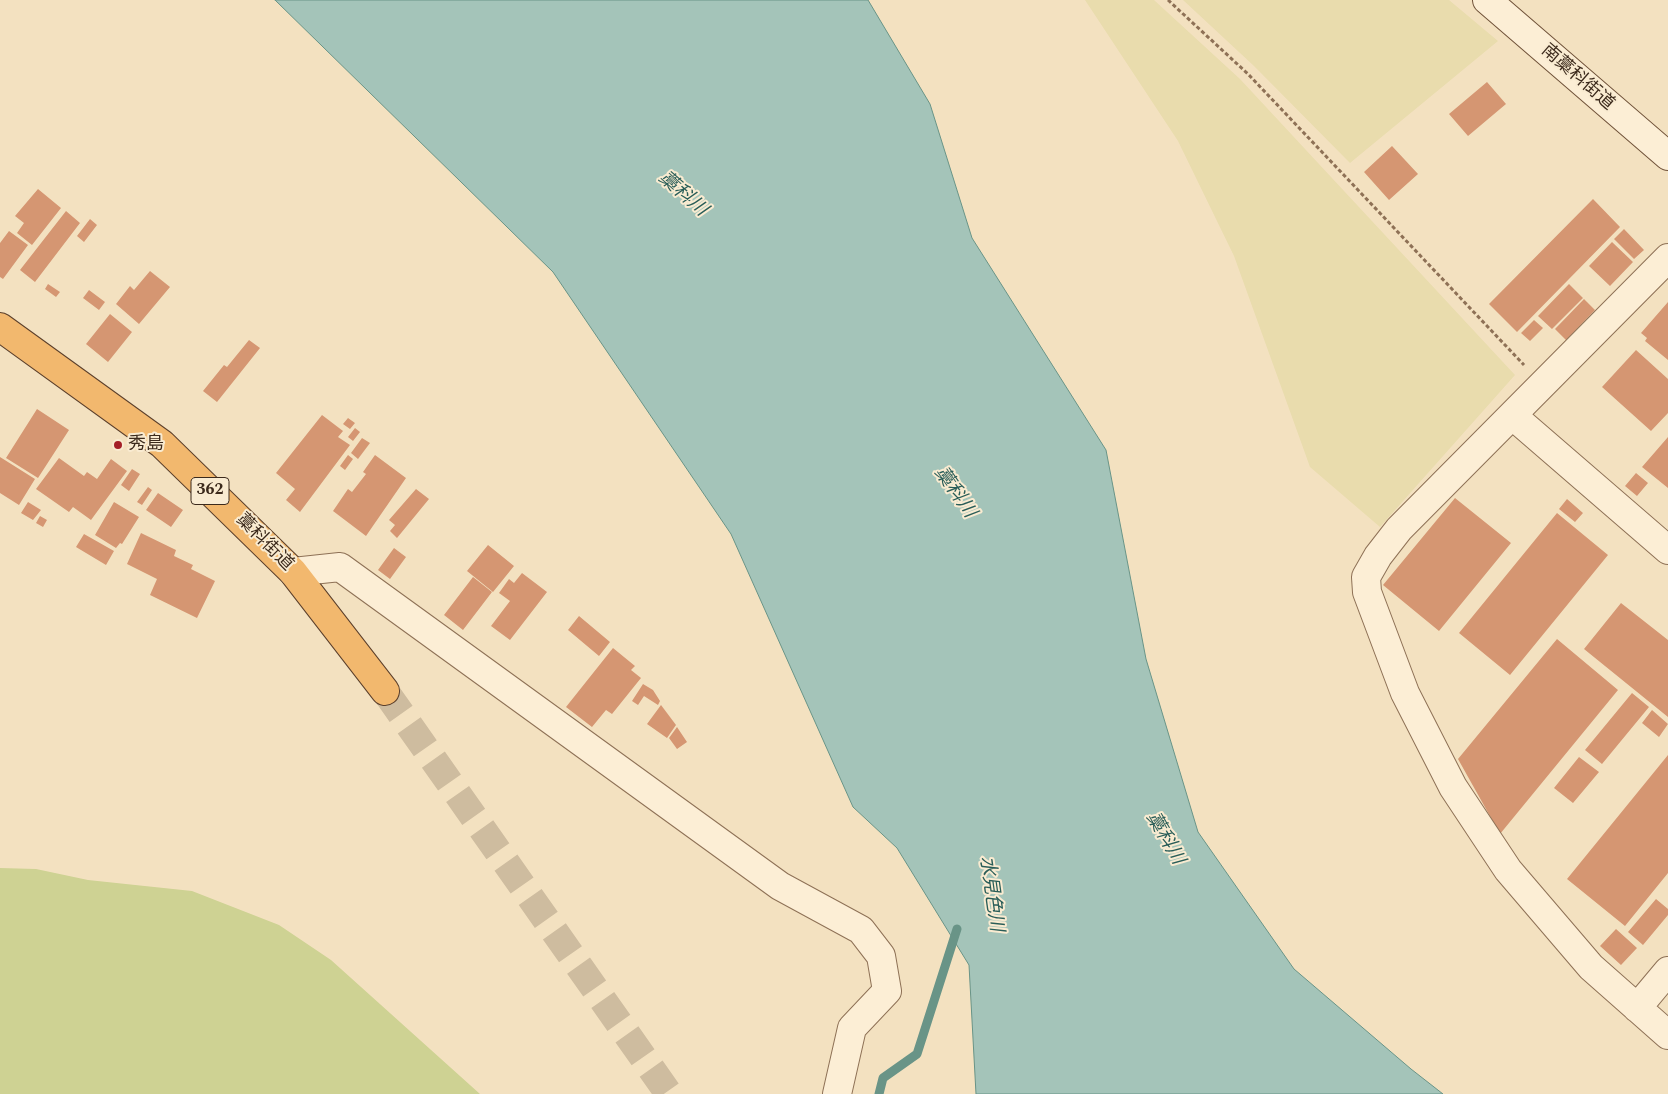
<!DOCTYPE html>
<html>
<head>
<meta charset="utf-8">
<style>
  body { margin:0 }
  canvas { display:block; background:#f3e1c0 }
</style>
</head>
<body>
<canvas width="1668" height="1094"></canvas>
<script>
const ctx = document.querySelector('canvas').getContext('2d');
ctx.lineJoin = 'round';
function fillPath(path, color) { ctx.fillStyle = color; ctx.fill(path, 'evenodd'); }
const toPath = rows => new Path2D(rows.map(r => 'M' + r).join(''));
function stroke(path, color, width, dash) { ctx.strokeStyle = color; ctx.lineWidth = width; ctx.lineCap = dash ? 'butt' : 'round'; ctx.setLineDash(dash || []); ctx.stroke(path); }
function label(font, color, halo, rows, align = 'center') {
  ctx.font = font + ' Spectral,"Noto Sans JP",serif'; ctx.lineWidth = 4; ctx.setLineDash([]); ctx.textBaseline = 'middle'; ctx.strokeStyle = halo; ctx.fillStyle = color; for (const [text, x, y, turn = 0] of rows) {
    ctx.save(); ctx.translate(x, y); ctx.rotate((+turn || 0) * Math.PI / 180); ctx.textAlign = isNaN(turn) ? turn : align; if (halo) ctx.strokeText(text, 0, 0); ctx.fillText(text, 0, 0); ctx.restore();
  }
}
const farmland = toPath([
  [1085,0,1154,0,1240,79,1515,375,1380,527,1310,467,1234,256,1178,141],
  [1183,0,1449,0,1498,41,1350,163,1254,66]
]);
const green = toPath([
  [0,868,36,869,88,880,192,891,279,925,331,960,480,1094,0,1094]
]);
const water = toPath([
  [275,0,868,0,930,104,972,238,1106,450,1146,659,1198,832,1294,969,1411,1069,1443,1094,976,1094,969,965,897,848,853,807,731,534,553,272,275,0]
]);
const stream = toPath([
  [879,1094,883,1078,917,1054,957,929]
]);
const building = toPath([
  [1487,82,1506,104,1468,136,1449,114],
  [1392,146,1418,174,1389,200,1364,172],
  [38,189,61,208,32,245,17,233,24,223,15,216],
  [1593,199,1620,227,1517,332,1489,304],
  [66,211,80,223,35,282,20,270],
  [90,219,97,225,84,242,77,236],
  [1624,229,1644,250,1634,259,1614,239],
  [9,231,28,245,3,279,0,277,0,243],
  [1612,242,1633,262,1610,286,1589,266],
  [150,271,170,287,139,324,116,304,130,286,134,290],
  [48,284,60,292,56,297,45,289],
  [1569,284,1583,298,1552,329,1538,316],
  [89,290,105,302,99,310,83,298],
  [1584,299,1595,310,1566,340,1555,329],
  [1668,302,1668,360,1645,341,1647,338,1641,333],
  [110,314,132,332,108,362,86,344],
  [1534,320,1543,328,1530,341,1521,333],
  [249,340,260,348,217,402,203,391,224,365,227,367],
  [1636,350,1668,379,1668,413,1651,431,1602,387],
  [37,409,69,430,38,478,6,458],
  [322,415,343,431,338,437,350,445,300,512,286,500,295,489,276,473],
  [348,418,355,423,350,429,343,424],
  [355,428,360,432,353,441,348,437],
  [1668,437,1668,488,1642,467],
  [362,438,370,443,358,459,351,453],
  [348,455,353,459,345,470,340,466],
  [375,455,406,478,366,536,333,511,348,489,352,492,366,474,363,472],
  [0,457,35,479,19,505,0,493],
  [59,458,84,476,87,472,97,479,111,459,127,471,91,520,73,507,69,512,36,489],
  [132,469,140,474,129,491,121,485],
  [1636,473,1648,483,1637,496,1625,486],
  [148,487,152,490,142,505,137,502],
  [416,489,429,499,397,538,390,531,395,525,389,520],
  [158,493,183,510,171,527,146,510],
  [1455,498,1511,543,1439,631,1383,585],
  [1567,499,1583,513,1575,522,1559,509],
  [28,502,41,510,33,520,21,513],
  [114,502,139,517,122,544,120,543,116,548,95,535],
  [1557,513,1608,555,1510,675,1459,633],
  [40,516,47,520,43,527,36,523],
  [141,533,176,550,174,556,193,565,191,569,215,581,197,618,150,595,157,579,127,564],
  [84,534,114,551,106,565,76,547],
  [488,545,514,566,493,592,467,571],
  [394,548,406,557,390,579,378,570],
  [522,573,547,592,510,640,491,626,510,601,499,593,509,579,514,583],
  [473,577,492,592,463,630,444,615],
  [1621,603,1668,640,1668,717,1584,649],
  [579,616,610,642,599,656,568,630],
  [1557,639,1618,690,1500,834,1458,759],
  [613,648,635,666,631,670,641,678,612,714,606,710,592,727,566,707],
  [643,684,653,690,660,701,658,705,644,696,638,705,632,701],
  [1632,693,1649,707,1602,764,1585,750],
  [661,705,676,725,667,738,647,724],
  [1652,710,1668,724,1659,737,1642,723],
  [677,727,687,742,677,749,669,738],
  [1668,755,1668,873,1625,926,1567,879],
  [1579,757,1599,772,1573,803,1554,788],
  [1656,899,1668,909,1668,915,1643,945,1628,932],
  [1616,929,1637,948,1621,965,1600,946]
]);
const trunkTunnel = toPath([
  [385,691,669,1094]
]);
const path = toPath([
  [1168,0,1248,74,1524,365]
]);
const minor = toPath([
  [1668,258,1399,529,1378,556,1366,577,1367,592,1405,693,1453,787,1508,870,1591,967,1668,1035],
  [1513,416,1668,550],
  [293,572,340,567,780,886,861,930,881,956,887,991,852,1028,837,1094],
  [1637,1008,1668,971]
]);
const secondary = toPath([
  [1487,0,1668,156]
]);
const trunk = toPath([
  [0,327,162,444,293,572,385,691]
]);
const markers = [
  [118,445,5,"#a41f27"]
];
const shields = [
  [210,491,38]
];
const shieldNames = [
  ["362",210,491]
];
const streetNames = [
  ["南藁科街道",1577,78,41],
  ["藁科街道",264,543,45]
];
const poiNames = [
  ["秀島",128,445]
];
const waterNames = [
  ["藁科川",682,195,41],
  ["藁科川",954,493,55],
  ["藁科川",1164,839,60],
  ["水見色川",990,894,82]
];
fillPath(farmland, '#e9dcad');
fillPath(green, '#ced293');
fillPath(water, '#a4c4b9');
stroke(water, '#699487', 1);
stroke(stream, '#699487', 9);
fillPath(building, '#d59672');
stroke(trunkTunnel, '#cebc9f', 28, [28, 14]);
stroke(minor, '#8e7156', 30);
stroke(secondary, '#705239', 30);
stroke(trunk, '#5b3f2b', 30);
stroke(path, '#8e7156', 3, [4, 2.5]);
stroke(minor, '#fceed5', 28);
stroke(secondary, '#fceed5', 28);
stroke(trunk, '#f2b86e', 28);
for (const [x, y, r, color] of markers) { const dot = new Path2D(); dot.arc(x, y, r, 0, 2 * Math.PI); ctx.fillStyle = color; ctx.fill(dot); stroke(dot, '#f9ebd1', 2); }
for (const [x, y, w] of shields) { const box = new Path2D(); box.roundRect(x - w / 2, y - 13.5, w, 27, 4); ctx.fillStyle = '#f9ebd1'; ctx.fill(box); stroke(box, '#3c2a1c', 1); }
label('bold 16px', '#3c2a1c', null, shieldNames);
label('18px', '#3c2a1c', '#f9ebd1', streetNames);
label('18px', '#3c2a1c', '#f9ebd1', poiNames, 'left');
label('italic 19px', '#295d58', '#f9ebd1', waterNames);
</script>
</body>
</html>
